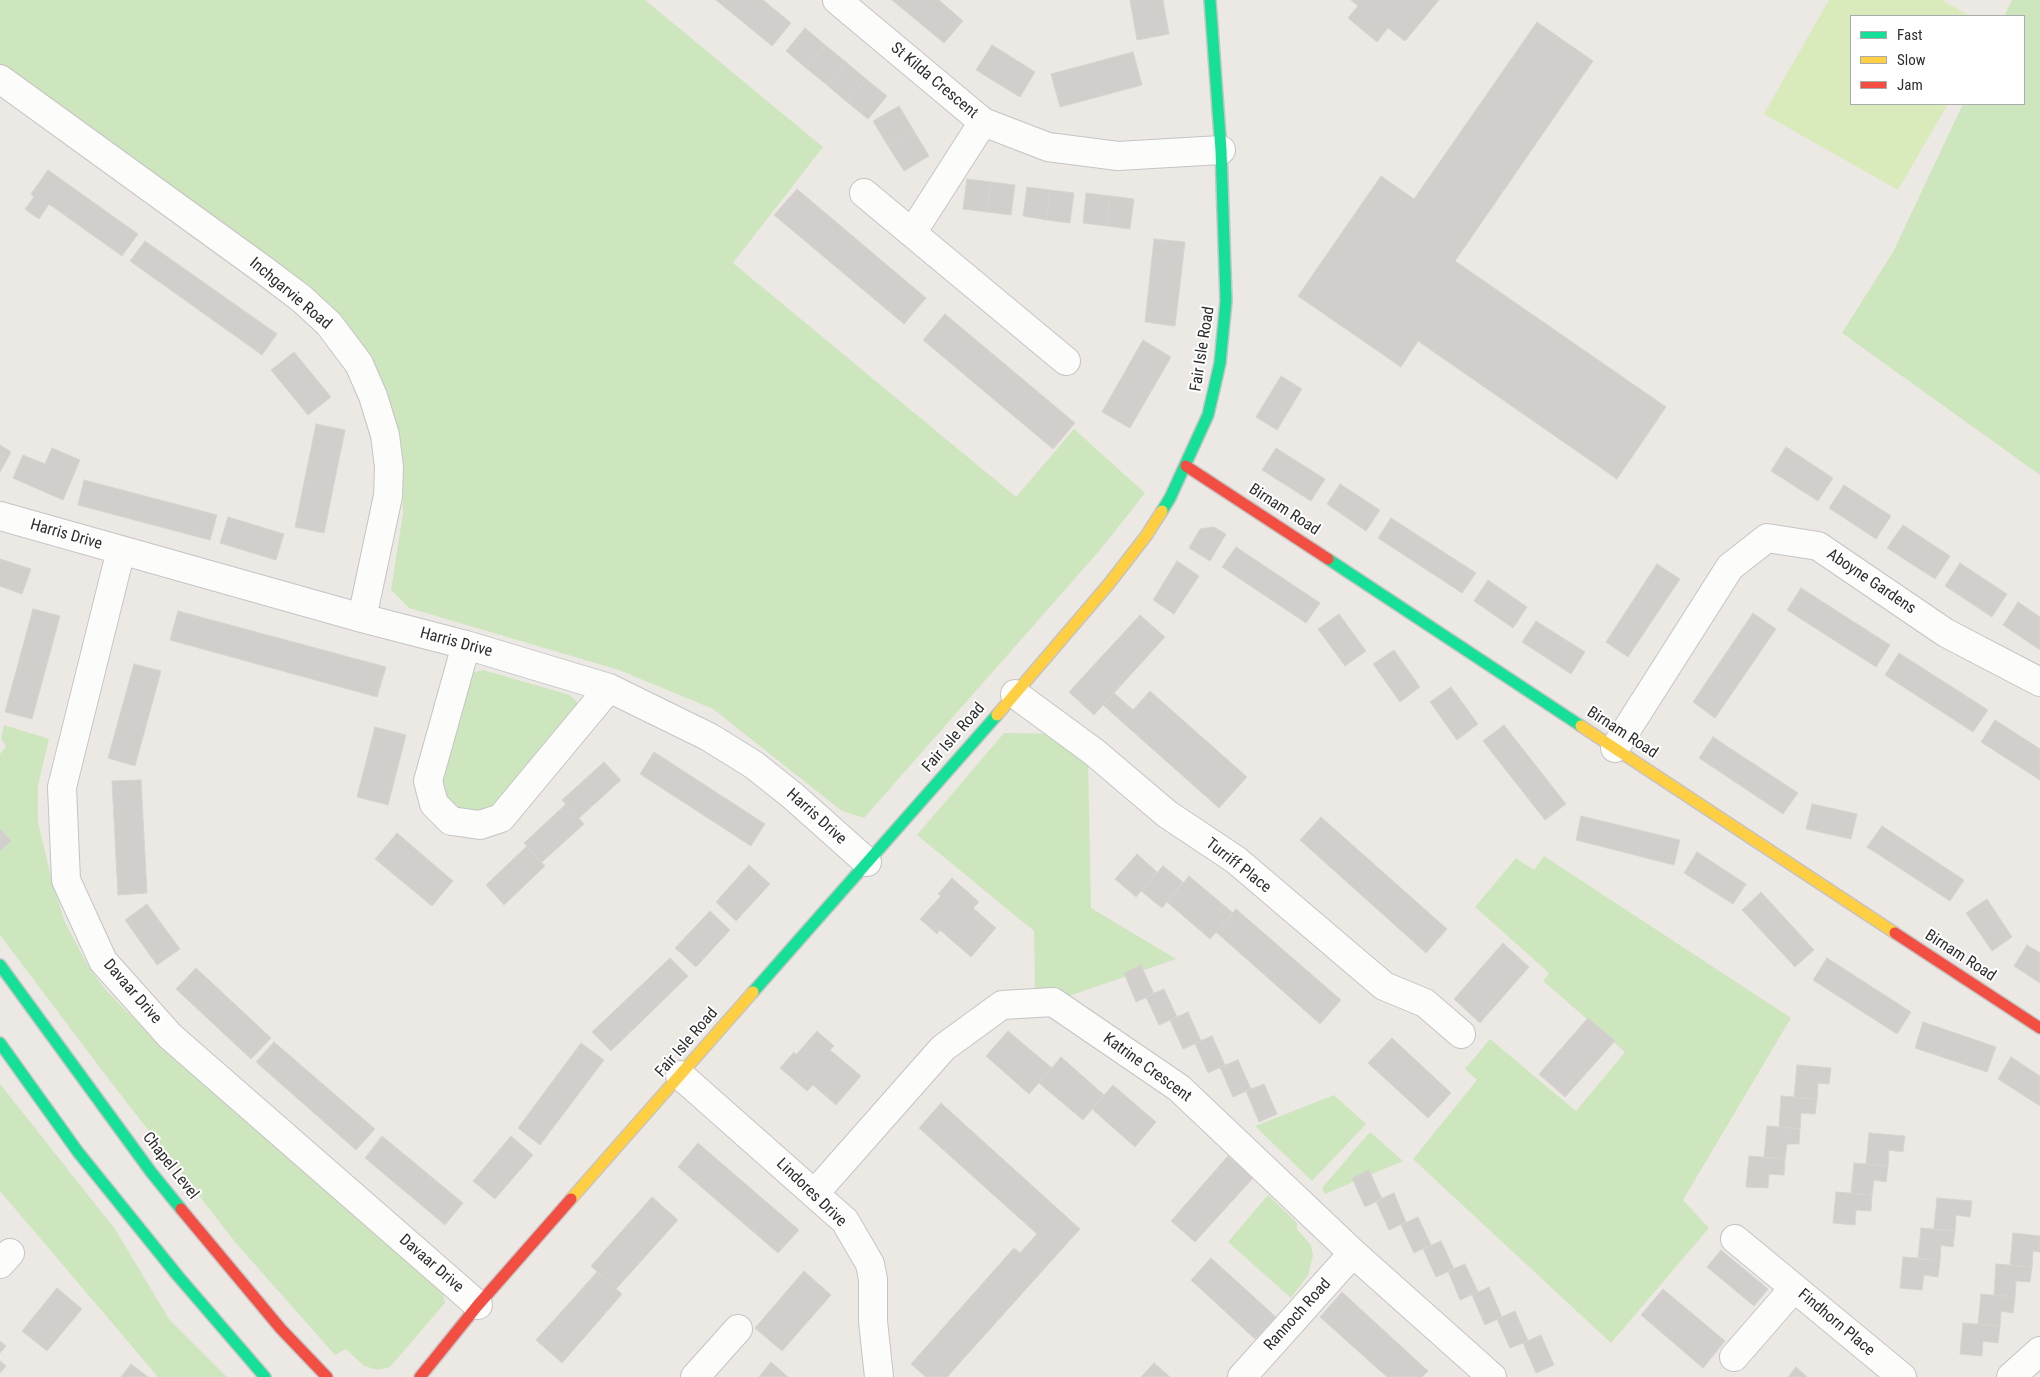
<!DOCTYPE html>
<html>
<head>
<meta charset="utf-8">
<style>
  body { margin:0 }
  #map { position:relative; width:2040px; height:1377px; overflow:hidden; background:#ece8e4; font-family:"Roboto Condensed",sans-serif }
  canvas { display:block }
  .legend { position:absolute; left:1850px; top:15px; width:175px; height:90px; box-sizing:border-box; background:#fff; border:1px solid #ababab; margin:0; padding:6px 9px; list-style:none; font-size:15px; color:#2e2e2e }
  .legend li { display:flex; align-items:center; gap:10px; height:25px }
  .legend b { width:25px; border:1px solid #ababab }
</style>
</head>
<body>
<div id="map">
<canvas width="2040" height="1377"></canvas>
<ul class="legend">
<li><b style="height:6px;background:#16e098"></b>Fast</li>
<li><b style="height:6px;background:#ffcf43"></b>Slow</li>
<li><b style="height:6px;background:#f24e42"></b>Jam</li>
</ul>
</div>
<script>
const ctx = document.querySelector('canvas').getContext('2d');
ctx.lineJoin = 'round';
function fillPath(path, color) { ctx.fillStyle = color; ctx.fill(path, 'evenodd'); }
const toPath = rows => new Path2D(rows.map(r => 'M' + r).join(''));
function stroke(path, color, width, dash) { ctx.strokeStyle = color; ctx.lineWidth = width; ctx.lineCap = dash ? 'butt' : 'round'; ctx.setLineDash(dash || []); ctx.stroke(path); }
function label(font, color, halo, rows, align = 'center') {
  ctx.font = font + ' "Roboto Condensed",sans-serif'; ctx.lineWidth = 4; ctx.setLineDash([]); ctx.textBaseline = 'middle'; ctx.strokeStyle = halo; ctx.fillStyle = color; for (const [text, x, y, turn = 0] of rows) {
    ctx.save(); ctx.translate(x, y); ctx.rotate((+turn || 0) * Math.PI / 180); ctx.textAlign = isNaN(turn) ? turn : align; if (halo) ctx.strokeText(text, 0, 0); ctx.fillText(text, 0, 0); ctx.restore();
  }
}
const green = toPath([
  [0,0,645,0,823,147,733,263,1016,497,1074,429,1145,493,1100,550,864,818,842,811,713,709,619,670,409,608,391,590,403,513,400,435,375,368,331,305,112,152,0,70],
  [2012,0,2040,0,2040,475,1842,333,1893,252,1963,104,2024,104,2024,16,2004,16],
  [483,670,570,695,581,706,496,804,477,813,454,808,446,800,441,778,469,674],
  [4,725,49,739,38,785,38,823,53,884,65,922,88,966,105,989,143,1028,438,1283,443,1294,445,1303,390,1367,378,1370,364,1366,346,1349,335,1355,235,1242,107,1077,0,935,0,754,6,746,1,739],
  [1004,733,1059,734,1088,758,1091,908,1176,959,1069,996,1035,988,1034,931,917,835],
  [1544,856,1791,1018,1683,1200,1709,1228,1611,1343,1413,1159,1477,1080,1465,1069,1490,1039,1576,1111,1625,1052,1543,981,1549,973,1475,907,1516,858,1534,870],
  [0,1084,115,1229,169,1319,227,1377,158,1377,0,1191],
  [1334,1095,1366,1124,1312,1181,1255,1126],
  [1370,1132,1403,1161,1325,1194,1322,1188],
  [1268,1195,1297,1223,1297,1229,1311,1245,1313,1256,1308,1275,1291,1298,1228,1242]
]);
const pitch = toPath([
  [1829,0,1942,0,1970,16,1851,16,1851,104,1948,104,1898,190,1764,114]
]);
const building = toPath([
  [716,0,763,0,791,23,772,46,716,0],
  [892,0,939,0,963,21,944,43,892,0],
  [1130,0,1163,0,1169,34,1137,40,1130,0],
  [1351,0,1439,0,1405,41,1388,28,1377,42,1348,18,1358,6,1351,0],
  [1537,22,1593,61,1455,261,1666,407,1617,479,1418,341,1401,367,1298,296,1381,176,1414,199,1537,22],
  [805,28,825,45,806,68,786,51,805,28],
  [825,45,846,62,827,85,806,68,825,45],
  [992,45,1035,72,1020,97,976,70,992,45],
  [1133,52,1142,85,1060,107,1051,74,1133,52],
  [846,62,866,79,847,102,827,85,846,62],
  [866,79,887,96,868,119,847,102,866,79],
  [899,106,914,131,888,146,873,121,899,106],
  [914,131,929,156,904,171,888,146,914,131],
  [48,170,138,234,122,256,49,204,39,219,25,209,34,197,31,194,48,170],
  [967,179,991,182,987,212,963,209,967,179],
  [991,182,1015,185,1011,215,987,212,991,182],
  [1027,187,1050,190,1047,220,1023,216,1027,187],
  [797,189,926,298,904,324,774,215,797,189],
  [1050,190,1074,193,1070,223,1047,220,1050,190],
  [1086,193,1110,196,1107,226,1083,223,1086,193],
  [1110,196,1134,199,1130,229,1107,226,1110,196],
  [1154,239,1185,242,1175,326,1145,322,1154,239],
  [145,241,277,334,262,355,130,261,145,241],
  [945,314,1075,423,1053,449,923,340,945,314],
  [1143,340,1171,357,1130,428,1102,412,1143,340],
  [294,352,331,397,308,415,271,370,294,352],
  [1281,376,1302,389,1277,430,1256,417,1281,376],
  [316,424,345,430,324,533,295,527,316,424],
  [0,445,11,452,0,472,0,445],
  [1786,447,1833,478,1818,501,1771,471,1786,447],
  [52,448,80,460,63,500,13,478,23,455,45,464,52,448],
  [1276,448,1325,479,1311,501,1262,470,1276,448],
  [84,480,217,515,210,540,78,505,84,480],
  [1340,484,1380,510,1366,531,1327,504,1340,484],
  [1844,485,1891,516,1876,539,1829,508,1844,485],
  [228,517,284,534,276,560,220,543,228,517],
  [1391,518,1476,573,1462,593,1378,538,1391,518],
  [1903,525,1950,556,1935,579,1887,548,1903,525],
  [1214,527,1226,534,1210,561,1189,548,1200,529,1214,527],
  [1236,547,1320,603,1306,623,1222,567,1236,547],
  [0,559,31,569,22,594,0,586,0,559],
  [1177,561,1199,576,1174,614,1153,600,1177,561],
  [1960,563,2007,594,1992,617,1945,586,1960,563],
  [1657,564,1680,579,1628,657,1606,642,1657,564],
  [1488,580,1527,607,1513,628,1474,601,1488,580],
  [1801,588,1890,645,1876,667,1787,610,1801,588],
  [2018,602,2040,617,2040,650,2003,625,2018,602],
  [33,609,60,616,32,719,5,712,33,609],
  [178,611,386,667,377,697,170,640,178,611],
  [1753,613,1776,629,1715,718,1693,702,1753,613],
  [1339,614,1366,651,1345,666,1318,629,1339,614],
  [1140,615,1165,637,1094,715,1069,692,1140,615],
  [1536,621,1585,652,1571,674,1522,642,1536,621],
  [1394,650,1420,687,1400,702,1373,664,1394,650],
  [1899,653,1988,710,1973,732,1885,675,1899,653],
  [134,664,161,671,135,766,108,758,134,664],
  [1451,687,1478,724,1457,740,1430,702,1451,687],
  [1150,691,1247,777,1219,808,1103,705,1114,693,1133,710,1150,691],
  [1995,720,2040,749,2040,780,1981,742,1995,720],
  [1504,725,1566,804,1545,820,1483,741,1504,725],
  [375,727,406,735,388,805,357,797,375,727],
  [1713,737,1798,793,1783,814,1699,758,1713,737],
  [654,752,765,824,751,846,640,774,654,752],
  [604,762,621,780,579,818,562,800,604,762],
  [141,780,147,893,118,895,112,781,141,780],
  [566,804,584,824,542,862,524,843,566,804],
  [1812,804,1857,814,1851,839,1806,829,1812,804],
  [1581,816,1680,840,1674,865,1576,840,1581,816],
  [1321,817,1447,929,1426,953,1300,840,1321,817],
  [1882,826,1964,880,1950,901,1867,847,1882,826],
  [0,829,11,841,0,851,0,829],
  [397,833,453,881,432,906,375,859,397,833],
  [527,846,545,866,504,905,486,885,527,846],
  [1697,852,1746,884,1733,904,1684,873,1697,852],
  [1137,854,1157,872,1136,897,1115,879,1137,854],
  [749,865,770,884,736,921,716,902,749,865],
  [1163,866,1183,882,1162,908,1141,891,1163,866],
  [1189,876,1233,913,1210,939,1167,902,1189,876],
  [952,878,979,902,973,908,996,928,971,957,940,930,937,934,920,919,941,896,938,894,952,878],
  [1761,892,1814,950,1795,967,1742,910,1761,892],
  [1987,899,2012,937,1992,951,1966,913,1987,899],
  [147,904,180,949,157,965,125,920,147,904],
  [1236,909,1341,1000,1320,1024,1216,932,1236,909],
  [710,911,730,930,696,967,675,948,710,911],
  [1503,943,1529,967,1480,1023,1454,999,1503,943],
  [2027,945,2040,953,2040,983,2014,966,2027,945],
  [670,958,688,976,611,1051,592,1032,670,958],
  [1827,958,1911,1012,1897,1034,1813,980,1827,958],
  [1141,965,1154,994,1136,1002,1124,973,1141,965],
  [196,968,271,1038,251,1059,176,989,196,968],
  [1164,989,1177,1017,1159,1025,1146,997,1164,989],
  [1188,1012,1201,1041,1183,1049,1170,1020,1188,1012],
  [1588,1018,1615,1041,1565,1097,1539,1074,1588,1018],
  [1923,1022,1996,1047,1987,1072,1915,1048,1923,1022],
  [817,1031,834,1046,830,1050,861,1076,836,1105,813,1085,807,1091,780,1068,794,1052,796,1055,817,1031],
  [1008,1031,1052,1068,1029,1094,986,1056,1008,1031],
  [1212,1036,1225,1065,1208,1073,1195,1043,1212,1036],
  [1392,1038,1451,1093,1428,1118,1368,1063,1392,1038],
  [274,1042,375,1129,356,1150,256,1062,274,1042],
  [581,1043,604,1060,540,1145,518,1128,581,1043],
  [1061,1057,1104,1095,1083,1120,1039,1083,1061,1057],
  [2011,1057,2040,1076,2040,1106,1998,1079,2011,1057],
  [1238,1060,1251,1089,1233,1097,1220,1067,1238,1060],
  [1797,1065,1831,1068,1829,1084,1818,1083,1817,1099,1794,1097,1797,1065],
  [1264,1084,1277,1114,1259,1122,1246,1091,1264,1084],
  [1113,1085,1156,1122,1135,1147,1092,1109,1113,1085],
  [1781,1096,1817,1099,1815,1114,1801,1113,1800,1129,1779,1127,1781,1096],
  [941,1103,1080,1229,947,1377,926,1377,911,1364,1014,1248,1020,1253,1037,1234,919,1128,941,1103],
  [1767,1126,1800,1129,1799,1144,1787,1144,1785,1159,1764,1157,1767,1126],
  [1869,1133,1905,1136,1903,1152,1889,1150,1888,1166,1866,1164,1869,1133],
  [382,1136,463,1203,445,1225,365,1158,382,1136],
  [511,1136,533,1155,495,1199,473,1181,511,1136],
  [698,1143,799,1230,778,1253,678,1167,698,1143],
  [1228,1156,1253,1178,1195,1242,1171,1221,1228,1156],
  [1749,1156,1785,1159,1784,1175,1769,1174,1768,1188,1746,1187,1749,1156],
  [1854,1163,1888,1166,1886,1182,1874,1180,1872,1195,1851,1193,1854,1163],
  [1369,1170,1382,1199,1365,1207,1352,1178,1369,1170],
  [1836,1192,1872,1195,1871,1211,1856,1210,1855,1225,1833,1223,1836,1192],
  [1394,1193,1406,1222,1389,1230,1376,1201,1394,1193],
  [652,1197,678,1220,616,1289,591,1266,652,1197],
  [1937,1198,1972,1201,1970,1217,1956,1215,1955,1231,1934,1229,1937,1198],
  [1418,1217,1431,1245,1414,1253,1401,1225,1418,1217],
  [1921,1228,1955,1231,1953,1247,1941,1245,1940,1260,1918,1259,1921,1228],
  [2013,1233,2040,1236,2040,1252,2033,1251,2032,1267,2010,1265,2013,1233],
  [1441,1241,1454,1269,1436,1277,1423,1249,1441,1241],
  [1721,1250,1768,1289,1754,1306,1707,1267,1721,1250],
  [1903,1257,1940,1260,1938,1277,1924,1275,1922,1290,1900,1288,1903,1257],
  [1211,1258,1276,1317,1255,1339,1191,1280,1211,1258],
  [1465,1264,1478,1292,1460,1300,1448,1271,1465,1264],
  [1996,1264,2032,1267,2030,1282,2016,1281,2015,1297,1994,1295,1996,1264],
  [804,1271,831,1295,782,1351,755,1328,804,1271],
  [597,1272,622,1294,562,1363,536,1340,597,1272],
  [1489,1287,1502,1317,1485,1325,1472,1295,1489,1287],
  [57,1288,82,1309,47,1351,22,1331,57,1288],
  [1663,1289,1725,1341,1703,1368,1641,1315,1663,1289],
  [1342,1292,1428,1371,1422,1377,1387,1377,1320,1317,1342,1292],
  [1981,1294,2015,1297,2013,1313,2001,1311,2000,1326,1978,1324,1981,1294],
  [1515,1311,1528,1341,1510,1348,1497,1319,1515,1311],
  [1963,1323,2000,1326,1998,1343,1983,1341,1982,1356,1960,1354,1963,1323],
  [1541,1335,1554,1365,1536,1373,1523,1343,1541,1335],
  [0,1341,6,1346,0,1353,0,1341],
  [0,1361,6,1366,0,1373,0,1361],
  [771,1362,788,1377,759,1377,771,1362],
  [1154,1363,1170,1377,1141,1377,1154,1363],
  [131,1364,148,1377,121,1377,131,1364],
  [1796,1367,1807,1377,1788,1377,1796,1367]
]);
const street = toPath([
  [837,0,983,122,1048,147,1118,156,1221,150],
  [0,79,265,271,302,299,329,324,359,364,373,396,385,435,389,467,388,496,362,618],
  [864,193,1066,361],
  [912,233,983,122],
  [0,516,362,618,466,645,609,688,709,737,754,765,793,796,867,862],
  [121,550,62,787,66,880,103,961,170,1036,478,1305],
  [466,645,428,781,434,804,451,821,480,825,501,818,609,688],
  [1015,694,1094,752,1167,814,1236,860,1384,986,1425,1003,1461,1034],
  [1615,748,1730,567,1767,538,1818,546,1946,633,2040,682],
  [680,1075,845,1221,870,1264,873,1279,873,1321,879,1377],
  [815,1193,943,1048,1002,1005,1053,1002,1179,1088,1353,1253,1492,1377],
  [1735,1239,1902,1377],
  [0,1264,10,1253],
  [1734,1357,1794,1288],
  [695,1377,738,1329],
  [1242,1377,1353,1253],
  [2011,1377,2040,1351]
]);
const fast = toPath([
  [1162,511,1170,498,1208,415,1220,363,1226,301,1221,150,1210,0],
  [1328,559,1581,726],
  [0,965,151,1172,181,1209],
  [753,992,997,715],
  [0,1043,78,1152,178,1276,265,1377]
]);
const slow = toPath([
  [997,715,1108,585,1146,536,1162,511],
  [1581,726,1895,933],
  [571,1199,753,992]
]);
const jam = toPath([
  [1186,466,1328,559],
  [1895,933,2040,1028],
  [181,1209,281,1329,327,1377],
  [420,1377,478,1305,571,1199]
]);
const streetNames = [
  ["St Kilda Crescent",934,81,40],
  ["Inchgarvie Road",290,294,40],
  ["Fair Isle Road",1203,349,-81],
  ["Birnam Road",1284,510,33],
  ["Harris Drive",66,535,16],
  ["Aboyne Gardens",1871,582,34],
  ["Harris Drive",456,643,15],
  ["Birnam Road",1622,733,33],
  ["Fair Isle Road",954,738,-49],
  ["Harris Drive",816,817,42],
  ["Turriff Place",1238,866,38],
  ["Birnam Road",1960,956,33],
  ["Davaar Drive",132,992,49],
  ["Fair Isle Road",687,1043,-49],
  ["Katrine Crescent",1147,1068,36],
  ["Chapel Level",170,1166,52],
  ["Lindores Drive",811,1193,44],
  ["Davaar Drive",431,1264,41],
  ["Rannoch Road",1298,1315,-48],
  ["Findhorn Place",1836,1323,40]
];
fillPath(green, '#cee6be');
fillPath(pitch, '#d9eabb');
fillPath(building, '#d1cecb');
stroke(building, '#d7d4d0', 1);
stroke(street, '#c5c4c5', 30);
stroke(fast, '#c5c4c5', 14);
stroke(slow, '#c5c4c5', 14);
stroke(jam, '#c5c4c5', 14);
stroke(street, '#fcfcfb', 28);
stroke(fast, '#16e098', 11);
stroke(slow, '#ffcf43', 11);
stroke(jam, '#f24e42', 11);
label('16px', '#2e2e2e', '#fff', streetNames);
</script>
</body>
</html>
